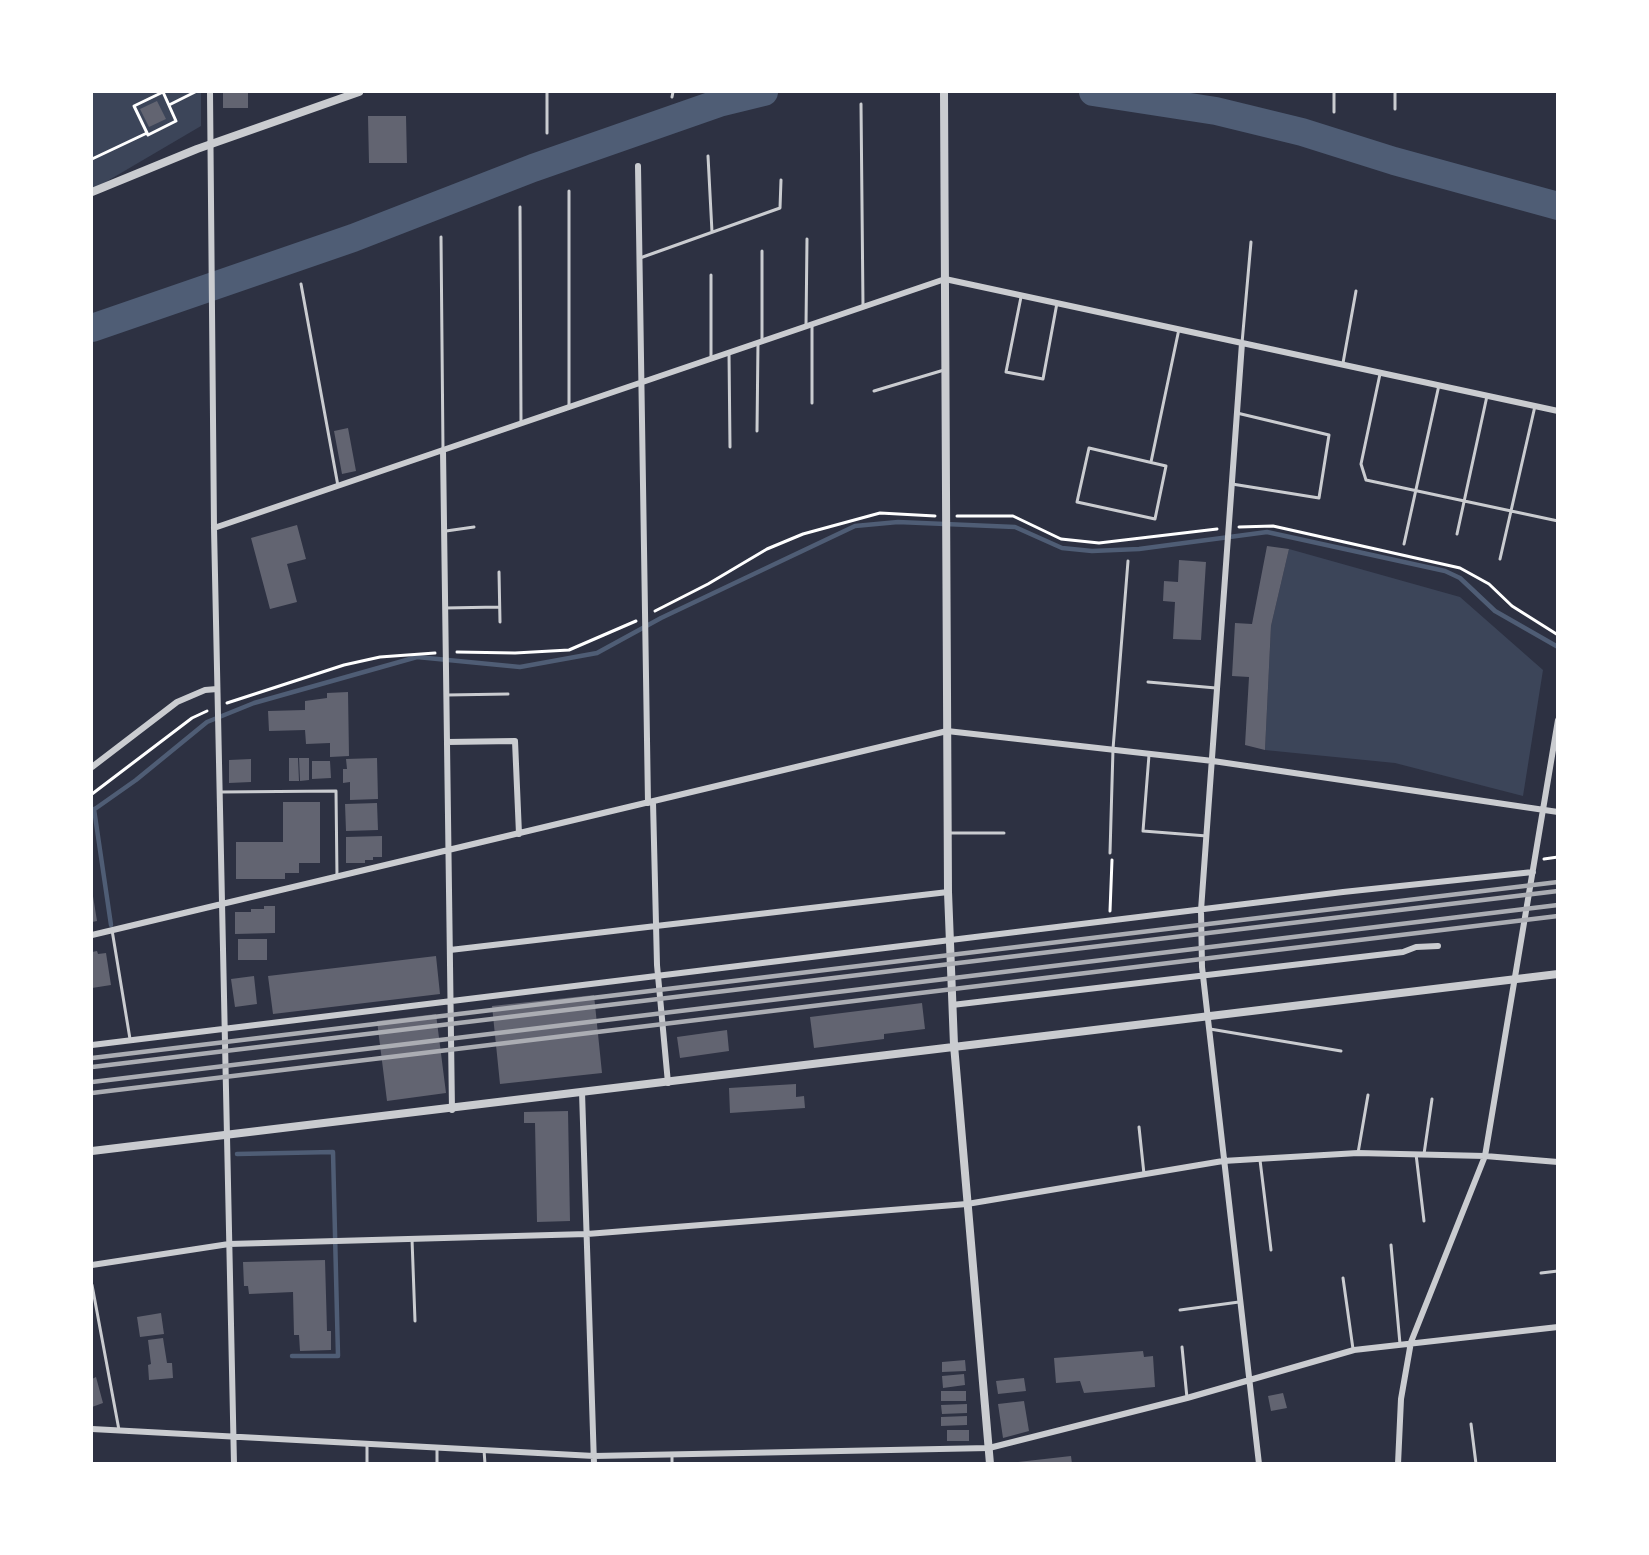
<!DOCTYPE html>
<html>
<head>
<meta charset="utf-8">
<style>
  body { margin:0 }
  #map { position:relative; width:1649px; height:1555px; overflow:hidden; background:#2d3142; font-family:Lato,sans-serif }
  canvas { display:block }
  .frame { position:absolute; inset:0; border:93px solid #fff; pointer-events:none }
</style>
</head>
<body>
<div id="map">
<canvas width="1649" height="1555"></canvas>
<div class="frame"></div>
</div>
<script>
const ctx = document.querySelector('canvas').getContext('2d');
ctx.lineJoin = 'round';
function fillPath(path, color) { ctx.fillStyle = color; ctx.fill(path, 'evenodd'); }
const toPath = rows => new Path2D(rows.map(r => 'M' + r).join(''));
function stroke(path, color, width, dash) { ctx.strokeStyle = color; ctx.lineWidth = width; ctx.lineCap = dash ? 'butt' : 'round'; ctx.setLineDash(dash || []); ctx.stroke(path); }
const green = toPath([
  [92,92,201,92,201,126,92,190],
  [1289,549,1460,597,1543,670,1523,796,1395,763,1265,750,1271,626]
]);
const stream = toPath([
  [94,809,111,925],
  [92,811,136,780,207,722,254,703,417,657,520,667,597,653,661,618,855,526,898,522,1015,527,1062,548,1092,551,1139,549,1267,532,1445,571,1460,578,1495,611,1558,647],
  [237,1154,333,1152,338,1356,292,1356]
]);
const river = toPath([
  [1093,92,1216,111,1302,132,1394,161,1558,206],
  [92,328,353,238,533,168,719,103,764,92]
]);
const building = toPath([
  [223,92,248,92,248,108,223,108],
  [157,101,166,119,149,127,140,109],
  [368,116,406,116,407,163,369,163],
  [348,428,356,471,342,474,334,431],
  [297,525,306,559,287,564,297,602,270,609,251,538],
  [1267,546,1289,549,1271,626,1265,750,1245,745,1249,677,1232,676,1235,623,1252,624],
  [1179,560,1206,562,1201,640,1173,639,1175,602,1163,601,1164,581,1178,582],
  [348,692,349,756,330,757,330,743,306,744,305,730,269,731,268,711,305,710,305,701,327,698,327,693],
  [289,758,298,758,299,781,289,781],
  [299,758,309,758,309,780,300,781],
  [377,758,378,799,350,800,350,782,343,783,343,769,347,769,346,759],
  [251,759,251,782,229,783,229,760],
  [312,761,330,761,331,778,312,779],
  [283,802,320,802,320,863,299,863,299,873,285,873,285,879,236,879,236,842,283,842],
  [377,803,378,830,346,831,345,804],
  [382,836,382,857,373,857,373,860,365,860,365,863,346,863,346,837],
  [92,890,97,921,92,922],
  [264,906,275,906,275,933,235,934,235,912,251,912,251,909,264,909],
  [238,939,267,939,267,960,238,960],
  [97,951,98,954,106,953,111,985,92,988,92,952],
  [436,956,440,994,273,1014,268,976],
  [254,976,257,1004,235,1007,231,979],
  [594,995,602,1073,500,1084,492,1006],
  [922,1003,925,1029,884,1034,884,1039,814,1048,810,1017],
  [436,1014,446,1093,387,1101,377,1021],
  [727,1030,729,1051,680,1058,677,1037],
  [796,1084,796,1097,804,1096,805,1108,730,1113,729,1088],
  [568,1111,570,1221,537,1222,535,1123,524,1123,524,1112],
  [325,1260,327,1331,331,1331,331,1350,300,1351,299,1335,294,1335,293,1292,249,1294,248,1286,244,1286,243,1262],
  [161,1313,164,1334,140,1337,137,1317],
  [163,1338,167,1363,172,1363,173,1378,149,1380,148,1365,151,1364,148,1340],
  [1143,1351,1144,1357,1153,1356,1155,1387,1084,1393,1080,1381,1056,1383,1054,1358],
  [965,1360,966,1371,942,1372,942,1362],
  [964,1374,965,1385,943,1388,942,1376],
  [96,1377,103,1403,92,1407,92,1379],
  [1024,1378,1026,1391,998,1394,996,1381],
  [941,1391,966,1391,966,1401,941,1401],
  [1283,1393,1287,1408,1271,1411,1268,1396],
  [1024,1401,1029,1431,1003,1438,998,1404],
  [967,1404,967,1413,942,1414,941,1405],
  [967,1416,967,1425,941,1426,941,1417],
  [947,1430,969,1430,969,1441,947,1441],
  [1071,1456,1072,1464,1018,1464,1018,1462]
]);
const path = toPath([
  [163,92,176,121,148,135,134,106,163,92],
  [169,105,195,92],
  [92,159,147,133],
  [957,516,1013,516,1061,539,1099,543,1217,529],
  [1239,527,1273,526,1460,568,1489,584,1512,606,1558,635],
  [655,611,708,584,767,549,803,534,880,513,935,516],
  [457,652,515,653,569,650,636,621],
  [227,703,344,665,380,657,435,653],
  [92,794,192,718,207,711],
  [1544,859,1558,857],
  [1110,911,1112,860]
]);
const service = toPath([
  [547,92,547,133],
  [1334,92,1334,112],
  [672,97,673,92],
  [861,104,863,306],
  [1395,109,1395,92],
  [708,156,712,232],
  [569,191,569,405],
  [520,207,521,423],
  [441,237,443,450],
  [762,251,762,341],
  [640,258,780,208,781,180],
  [711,275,711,357],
  [301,284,338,486],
  [1021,297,1006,372,1043,379,1057,303],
  [806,326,807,239],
  [1242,343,1251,242],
  [729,353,730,447],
  [1343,363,1356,291],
  [1380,374,1361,464,1366,480,1558,521],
  [874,391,944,370],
  [812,403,812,324],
  [757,431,758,342],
  [1089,448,1166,466,1155,519,1077,502,1089,448],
  [1151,462,1179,329],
  [1232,484,1319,498,1329,435,1237,413],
  [446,531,474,527],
  [1457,534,1487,396],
  [1404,544,1439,385],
  [1500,559,1535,406],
  [499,572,500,622],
  [445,608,499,607],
  [1148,682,1216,688],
  [447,695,508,694],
  [1149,755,1143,831,1207,836],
  [221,792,336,791,337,877],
  [948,833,1004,833],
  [1110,853,1113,749,1128,561],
  [112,930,130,1039],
  [1210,1029,1341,1051],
  [1139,1127,1144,1174],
  [1358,1153,1368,1095],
  [1416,1154,1424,1221],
  [1424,1154,1432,1099],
  [1260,1160,1271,1250],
  [412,1239,415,1321],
  [1391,1245,1400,1344],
  [1541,1273,1558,1271],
  [1343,1278,1353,1349],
  [92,1285,119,1430],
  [1180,1310,1239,1302],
  [1182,1347,1187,1398],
  [1471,1424,1476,1464],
  [367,1444,367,1464],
  [437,1447,437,1464],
  [484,1450,485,1464],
  [672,1454,672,1464]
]);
const minor = toPath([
  [210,92,214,528,234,1464],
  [638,166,648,803],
  [1242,343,1201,910,1202,967,1259,1464],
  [443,450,452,1110],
  [214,528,945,279,1558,411],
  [447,742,515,741,519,834],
  [92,767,177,702,205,690,217,689],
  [653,802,657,965,668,1083],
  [92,935,947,731,1213,761,1558,812],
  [450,950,948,892],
  [952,1005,1403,952,1416,947,1438,946],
  [92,1045,1343,892,1533,872],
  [582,1092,594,1464],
  [92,1265,229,1244,587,1234,967,1204,1223,1161,1358,1153,1485,1156,1558,1162],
  [92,1429,594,1456,989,1448,1187,1398,1354,1350,1558,1327],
  [1398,1464,1401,1399,1411,1342,1485,1156,1558,720]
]);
const tertiary = toPath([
  [944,92,948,892,954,1045,990,1464],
  [92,192,197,149,359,92],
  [92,1151,1558,974]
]);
const rail = toPath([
  [92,1058,1558,882],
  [92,1067,1558,891],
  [92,1082,1558,905],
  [92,1093,1558,916]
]);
fillPath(green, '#3c4559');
stroke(stream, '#4f5d75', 4.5);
stroke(river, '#4f5d75', 28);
fillPath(building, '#626471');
stroke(path, '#fff', 3);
stroke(service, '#caccd0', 3);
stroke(minor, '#caccd0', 6);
stroke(tertiary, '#caccd0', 8);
stroke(rail, '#abadb3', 4.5);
</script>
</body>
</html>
